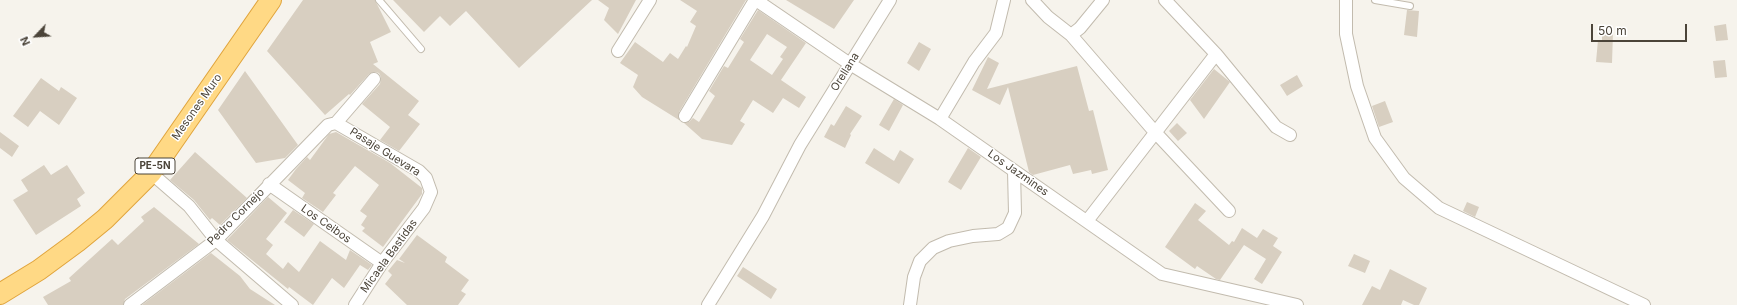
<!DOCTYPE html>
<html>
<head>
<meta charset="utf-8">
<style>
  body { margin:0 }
  #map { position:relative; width:1737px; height:305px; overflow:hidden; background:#f6f3ec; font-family:Inter,sans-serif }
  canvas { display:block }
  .north { position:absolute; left:16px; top:16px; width:40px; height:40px; -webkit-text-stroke:3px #fff; paint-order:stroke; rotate:245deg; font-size:11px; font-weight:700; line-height:16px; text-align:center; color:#4b4439 }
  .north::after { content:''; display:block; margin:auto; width:14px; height:18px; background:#4b4439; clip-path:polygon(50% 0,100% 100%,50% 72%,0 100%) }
  .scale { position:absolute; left:1591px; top:24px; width:96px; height:18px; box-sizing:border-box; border:2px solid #4b4439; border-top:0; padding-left:5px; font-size:12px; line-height:14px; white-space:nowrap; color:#4b4439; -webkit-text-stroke:3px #fff; paint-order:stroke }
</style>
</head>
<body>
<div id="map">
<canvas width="1737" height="305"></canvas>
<div class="north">N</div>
<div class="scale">50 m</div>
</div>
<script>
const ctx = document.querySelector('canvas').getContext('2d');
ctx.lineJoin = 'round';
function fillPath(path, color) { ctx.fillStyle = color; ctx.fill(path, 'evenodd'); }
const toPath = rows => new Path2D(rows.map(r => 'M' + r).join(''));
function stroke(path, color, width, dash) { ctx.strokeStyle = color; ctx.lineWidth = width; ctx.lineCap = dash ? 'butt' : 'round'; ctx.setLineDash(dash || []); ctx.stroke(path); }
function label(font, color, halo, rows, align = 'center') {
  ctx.font = font + ' Inter,sans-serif'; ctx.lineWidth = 3; ctx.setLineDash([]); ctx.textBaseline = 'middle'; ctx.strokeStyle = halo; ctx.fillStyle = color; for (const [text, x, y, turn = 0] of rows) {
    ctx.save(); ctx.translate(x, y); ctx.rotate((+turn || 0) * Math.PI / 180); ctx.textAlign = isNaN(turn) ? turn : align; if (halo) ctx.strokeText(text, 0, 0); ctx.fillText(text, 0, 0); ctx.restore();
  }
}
const building = toPath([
  [303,0,375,0,391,32,370,42,378,62,373,64,419,101,408,115,420,124,399,151,380,140,390,127,362,104,380,84,381,77,379,73,375,72,369,74,350,95,349,94,325,115,267,51],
  [393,0,592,0,519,68,466,11,450,26,440,16,424,32],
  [598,0,636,0,618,34,604,20,609,8],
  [680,0,746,0,679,112,679,120,642,97,633,87,638,75,620,63,635,42,663,62,670,53,678,59,686,46,687,47,696,26,690,22,697,11],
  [786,0,854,0,834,29],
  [758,10,806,43,781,80,806,97,799,108,783,98,773,113,753,100,740,121,745,124,732,145,702,139,684,123,689,122,693,118,699,122,715,96,709,91,724,66,728,68,744,42,740,39],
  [767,34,787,47,780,57,783,59,772,75,750,60],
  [1407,10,1419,11,1417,37,1404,35],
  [1726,24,1728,40,1716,41,1714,26],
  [1602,33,1613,33,1612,63,1596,62,1598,40,1602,41],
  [919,42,931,49,919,71,907,63],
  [988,57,999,63,987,89,1077,66,1089,111,1093,110,1108,170,1092,174,1091,170,1073,174,1070,165,1033,175,1029,172,1008,87,1000,105,972,90],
  [1725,60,1727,77,1715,78,1713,61],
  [1214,69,1230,82,1204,119,1190,100],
  [245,71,298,145,285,158,256,163,218,110],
  [1297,75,1303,86,1287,96,1280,85],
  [41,78,59,91,61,87,77,98,59,125,40,111,28,127,13,116],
  [894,99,903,105,889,131,879,125],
  [1385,101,1393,122,1379,127,1372,106],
  [846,106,862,116,850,134,851,135,845,148,824,137,831,124,834,126],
  [1177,123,1187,133,1178,141,1169,131],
  [0,132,19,146,12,157,0,148],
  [336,132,390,163,422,188,422,194,383,247,362,231,365,228,361,225,367,216,360,211,379,185,355,166,333,193,336,195,323,212,302,198,305,193,288,180,296,169,307,157,310,160,329,134],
  [874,148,894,161,900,150,914,159,899,184,865,163],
  [968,148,981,157,961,190,948,182],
  [195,152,247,198,220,225,212,218,210,220,194,200,170,180],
  [44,165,51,175,67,165,85,193,77,199,81,206,36,235,13,200,28,191,21,180],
  [268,197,287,213,266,239,273,245,266,254,283,269,288,262,299,272,320,241,346,260,350,250,372,265,368,270,360,265,344,288,332,278,313,305,289,287,288,289,227,240],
  [1467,202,1479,207,1475,217,1463,211],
  [1195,203,1206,211,1198,220,1229,245,1232,241,1234,242,1242,228,1257,238,1263,229,1278,238,1273,246,1282,252,1262,284,1254,279,1266,259,1244,245,1220,280,1216,279,1197,266,1195,269,1165,247],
  [154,207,199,244,125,299,123,305,48,305,43,297,71,281,69,278,112,239,118,245,144,221,141,217],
  [293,210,314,224,304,237,284,222],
  [417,235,447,257,445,262,469,280,461,291,466,294,458,305,407,305,385,284,392,275,388,271,397,260,405,263,399,259],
  [211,253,240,276,250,289,275,305,142,305],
  [1354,254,1370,261,1365,273,1348,266],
  [743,267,777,289,771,299,737,276],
  [1390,269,1427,288,1419,305,1414,305,1403,300,1401,305,1362,305,1372,286,1380,290]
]);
const service = toPath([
  [379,0,421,49],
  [1375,0,1410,6]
]);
const minor = toPath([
  [756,0,850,64,940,119,1162,274,1297,305],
  [1032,0,1048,17,1071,35,1154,131,1229,211],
  [1165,0,1216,54,1276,127,1290,135],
  [1346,0,1346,34,1357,86,1375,138,1404,178,1439,208,1644,305],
  [1071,35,1080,28,1103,0],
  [618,51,650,0],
  [685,116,755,0],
  [940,119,974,62,996,33,1004,0],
  [336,123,419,171,426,178,431,192,424,208,382,263,355,305],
  [336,123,374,79],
  [151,173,189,206,216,240,292,305],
  [269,184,382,263],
  [1087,221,1216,54],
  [130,305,216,240,328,125,336,123],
  [708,305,763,216,800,145,890,0],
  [910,305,914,277,920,261,933,248,949,241,973,236,998,234,1008,228,1015,213,1014,171]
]);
const trunk = toPath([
  [0,294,39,270,77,242,105,219,151,173,271,0]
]);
const shields = [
  [155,166,40]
];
const shieldNames = [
  ["PE-5N",155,166]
];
const streetNames = [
  ["Orellana",845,72,-58],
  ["Mesones Muro",197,107,-55],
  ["Pasaje Guevara",385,152,32],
  ["Los Jazmines",1018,173,35],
  ["Pedro Cornejo",236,217,-45],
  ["Los Ceibos",326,224,35],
  ["Micaela Bastidas",389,256,-54]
];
fillPath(building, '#d8cfc1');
stroke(service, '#c2bbae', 8);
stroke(minor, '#c2bbae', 14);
stroke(trunk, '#e0a43c', 22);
stroke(service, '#fff', 6);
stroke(minor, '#fff', 12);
stroke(trunk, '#ffd985', 20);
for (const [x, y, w] of shields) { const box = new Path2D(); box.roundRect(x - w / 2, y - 8, w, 16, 3); ctx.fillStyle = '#fff'; ctx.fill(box); stroke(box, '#4b4439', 1); }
label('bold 10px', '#4b4439', null, shieldNames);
label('11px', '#4b4439', '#fff', streetNames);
</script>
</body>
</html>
